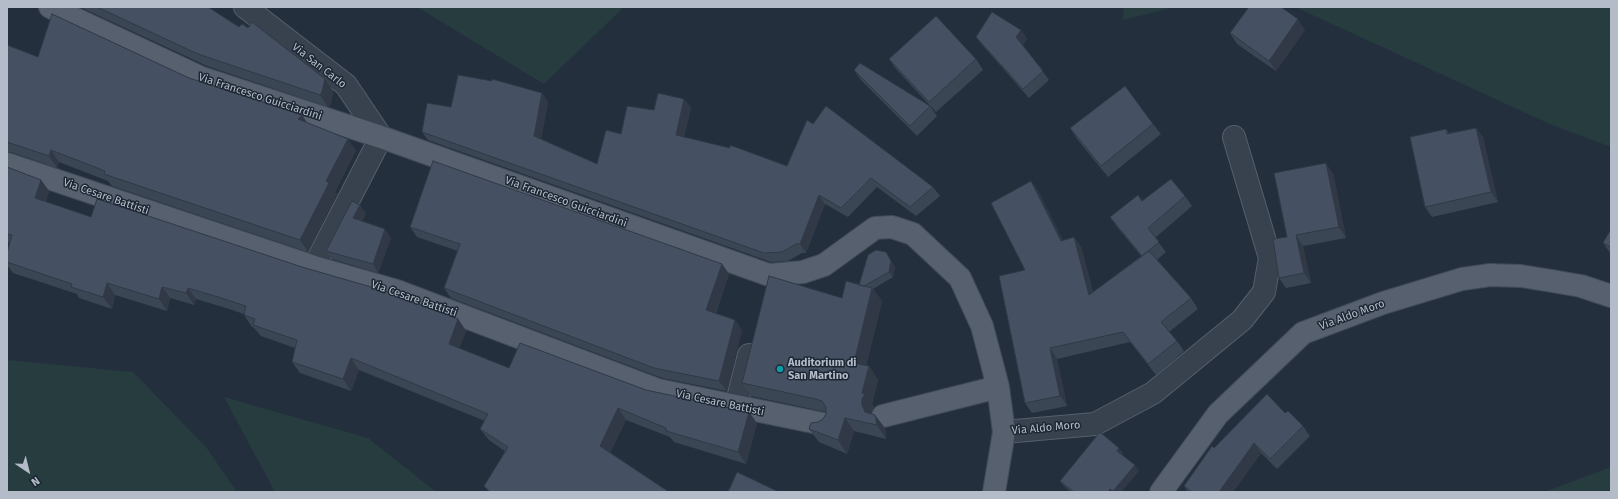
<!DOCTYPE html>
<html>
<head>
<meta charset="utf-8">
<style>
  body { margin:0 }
  #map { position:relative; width:1618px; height:499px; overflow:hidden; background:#242f3e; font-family:"Fira Sans",sans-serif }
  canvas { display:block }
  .frame { position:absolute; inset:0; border:8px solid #b4bcc9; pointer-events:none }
  .north { position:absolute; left:8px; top:451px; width:40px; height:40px; -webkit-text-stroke:3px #1d2633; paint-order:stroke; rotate:145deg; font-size:11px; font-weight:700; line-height:16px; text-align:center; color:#b4bcc9 }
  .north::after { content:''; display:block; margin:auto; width:14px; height:18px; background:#b4bcc9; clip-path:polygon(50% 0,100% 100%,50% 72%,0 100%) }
</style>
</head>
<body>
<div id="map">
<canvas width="1618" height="499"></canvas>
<div class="frame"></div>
<div class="north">N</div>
</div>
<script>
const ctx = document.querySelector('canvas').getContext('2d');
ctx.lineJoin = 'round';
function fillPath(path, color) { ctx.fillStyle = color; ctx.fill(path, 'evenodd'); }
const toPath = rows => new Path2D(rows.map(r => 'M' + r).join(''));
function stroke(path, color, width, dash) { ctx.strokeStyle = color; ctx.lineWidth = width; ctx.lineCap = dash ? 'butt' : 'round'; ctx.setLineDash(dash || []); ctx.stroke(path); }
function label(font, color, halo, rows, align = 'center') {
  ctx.font = font + ' "Fira Sans",sans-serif'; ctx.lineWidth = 3; ctx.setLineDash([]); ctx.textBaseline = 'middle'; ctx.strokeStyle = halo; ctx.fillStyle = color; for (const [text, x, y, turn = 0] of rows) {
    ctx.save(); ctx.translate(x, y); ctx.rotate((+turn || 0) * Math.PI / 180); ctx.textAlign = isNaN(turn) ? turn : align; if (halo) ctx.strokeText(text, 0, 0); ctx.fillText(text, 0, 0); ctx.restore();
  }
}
const green = toPath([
  [417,7,624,7,544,84],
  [1124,7,1175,7,1123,20],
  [1295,7,1611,7,1611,147,1552,125],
  [7,360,133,372,206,447,237,492,7,492],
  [224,397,368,438,436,492,275,492],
  [1611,467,1611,492,1544,492]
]);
const minor = toPath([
  [245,7,346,85,381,137,314,267],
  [736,406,749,355],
  [1004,432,1095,424,1153,393,1242,320,1264,292,1270,258,1234,137]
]);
const major = toPath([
  [50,7,202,78,381,137,769,275,803,272,824,265,875,228,892,227,913,234,960,278,982,326,998,387,1004,432,994,492],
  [7,164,314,267,397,291,658,390,823,424],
  [883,416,998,387],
  [1161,492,1218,414,1303,333,1383,303,1462,279,1490,275,1521,276,1552,281,1581,286,1611,296]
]);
const wall = toPath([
  [80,7,208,7,239,27,325,79,333,91,331,104,328,107,207,66],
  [1021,30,1027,39,1023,45,1049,80,1029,98,983,46,976,37],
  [1305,30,1276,71,1237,44,1230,33],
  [7,45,38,57,189,78,302,115,307,123,356,150,335,192,337,194,308,252,112,186,108,181,59,162,57,168,11,152,7,152],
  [889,59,976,59,983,70,936,112,896,69],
  [854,70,930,106,937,116,917,136,861,80],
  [542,93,548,102,541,139,597,164,621,134,654,110,684,99,691,108,684,137,787,166,813,124,933,187,940,196,916,216,877,187,848,217,825,204,806,253,802,253,788,261,771,262,428,140,422,132],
  [1153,124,1161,134,1108,177,1077,139,1070,128],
  [1476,128,1483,137,1498,202,1432,217,1425,207,1446,129,1449,133],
  [7,167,41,180,49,191,46,202,91,217,302,267,458,319,466,331,459,348,509,368,646,390,757,423,746,464,674,442,670,437,626,420,610,453,669,492,489,492,484,486,506,452,489,440,480,429,485,421,359,370,351,391,300,373,292,362,295,348,261,336,254,328,252,327,244,315,244,314,226,308,196,299,194,305,170,298,167,311,115,295,112,309,79,298,77,294,13,273,7,265,7,253,10,243,7,242],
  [1333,173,1346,238,1303,246,1311,283,1286,288,1279,278,1287,237],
  [1031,181,1038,191,1063,241,1074,237,1081,247,1093,292,1141,256,1117,227,1110,217,1142,201,1185,196,1192,206,1155,238,1166,252,1157,260,1191,298,1198,309,1169,332,1177,341,1184,351,1156,375,1130,342,1057,359,1067,406,1032,413,1025,403,1025,270],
  [366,213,362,221,391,238,378,273,332,259,326,251],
  [410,227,722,264,729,274,716,313,735,320,742,330,727,391,662,378,451,298,444,288,458,251,417,237],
  [1611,229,1611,254,1603,243],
  [886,252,895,267,893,277,873,289,882,301,866,366,869,366,878,380,872,404,874,407,871,412,871,414,885,428,886,439,854,431,847,454,819,442,809,429,823,419,826,414,826,412,751,396,742,383,842,298,859,285],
  [1285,413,1303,426,1310,436,1277,469,1261,453,1233,492,1188,492,1184,486,1214,448],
  [1123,453,1122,455,1139,471,1121,492,1071,492,1064,486,1060,481]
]);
const shadedWall = toPath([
  [1298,19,1305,30,1276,71,1269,61],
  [1021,30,1027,39,1022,46,1016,37],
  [325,79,333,91,331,104,328,107,320,95],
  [542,93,548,102,540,145,534,136],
  [684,99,691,108,682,144,676,135],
  [302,115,310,127,298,119],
  [1476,128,1483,137,1498,202,1491,192],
  [348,139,356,150,335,192,337,194,308,252,300,240,326,181],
  [51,150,59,162,57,168,49,156],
  [1326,163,1333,173,1346,238,1339,227],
  [41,180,49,191,43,209,35,198],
  [1031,181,1038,191,1069,252,1061,241],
  [819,195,825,204,806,253,800,244],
  [360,205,366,213,359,226,353,218],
  [385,229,391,238,378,273,373,264],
  [1296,235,1303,246,1311,283,1304,273],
  [1074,237,1081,247,1096,306,1089,295],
  [886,252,895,267,893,277,889,272],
  [722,264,729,274,713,320,706,310],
  [107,283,115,295,112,309,103,297],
  [162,287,170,298,167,311,159,299],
  [188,288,196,299,194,305,186,293],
  [872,288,882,301,863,376,854,363],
  [458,319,466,331,457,356,449,344],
  [735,320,742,330,727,391,719,381],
  [1050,348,1057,359,1067,406,1060,396],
  [351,358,359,370,351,391,343,379],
  [869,366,878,380,872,404,874,407,871,412,871,419,865,412,862,405,862,393],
  [618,408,626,420,608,457,600,446],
  [749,412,757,423,746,464,738,452],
  [875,415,885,428,886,439,877,425],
  [845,418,854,431,847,454,838,440],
  [1254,443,1261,453,1233,492,1219,492],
  [1119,448,1123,453,1121,456,1117,451],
  [1135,465,1139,471,1121,492,1114,492,1113,491],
  [1110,489,1113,492,1108,492]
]);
const building = toPath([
  [97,7,208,7,239,27,242,24,248,28,252,22,325,79,322,92,320,95,198,54,97,7],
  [1249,7,1281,7,1298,19,1269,61,1230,33,1249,7],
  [992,12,1021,30,1016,37,1043,71,1023,89,976,37,992,12],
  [52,14,189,78,302,115,298,119,348,139,326,181,329,183,326,189,300,240,104,174,105,171,51,150,49,156,7,142,7,45,38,57,52,14],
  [936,16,976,59,929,102,889,59,936,16],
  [860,63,930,106,910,126,854,70,860,63],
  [458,75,492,81,492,79,542,93,534,136,597,164,606,130,621,134,627,106,654,110,658,93,684,99,676,135,730,148,730,145,787,166,807,120,813,124,826,106,933,187,910,207,871,178,841,208,819,195,800,244,796,244,782,252,764,253,422,132,427,103,451,107,458,75],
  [1125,86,1153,124,1101,166,1070,128,1125,86],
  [1476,128,1491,192,1425,207,1410,137,1446,129,1447,134,1476,128],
  [433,161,722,264,706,310,735,320,719,381,654,368,444,288,460,244,410,227,433,161],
  [1326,163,1339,227,1296,235,1304,273,1279,278,1273,239,1287,237,1274,173,1326,163],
  [7,167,41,180,35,198,91,217,97,199,302,267,385,291,458,319,449,344,509,368,520,343,646,390,749,412,738,452,666,431,666,428,618,408,600,446,669,492,490,492,484,486,508,447,480,429,488,414,351,358,343,379,292,362,297,340,253,325,255,319,244,315,246,306,218,297,188,288,186,293,162,287,159,299,107,283,103,297,71,287,72,284,7,262,7,253,12,235,7,234,7,167],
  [1171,179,1185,196,1148,228,1159,242,1142,256,1110,217,1138,195,1142,201,1171,179],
  [1031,181,1061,241,1074,237,1089,295,1149,251,1191,298,1161,322,1177,341,1148,364,1123,332,1050,348,1060,396,1025,403,999,276,1025,270,991,203,1031,181],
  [352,201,360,205,353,218,385,229,373,264,326,251,352,201],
  [1611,229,1611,247,1603,243,1611,229],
  [876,250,886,252,891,261,889,272,864,286,859,285,868,255,876,250],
  [769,276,842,298,846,281,872,288,854,363,869,366,862,393,865,394,862,399,862,405,865,412,875,415,877,425,845,418,838,440,809,429,811,423,818,422,823,419,826,414,826,407,822,401,816,399,742,383,769,276],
  [1267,394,1285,413,1288,411,1303,426,1270,459,1254,443,1219,492,1192,492,1184,486,1212,446,1214,448,1267,394],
  [1100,432,1119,448,1117,451,1135,465,1113,491,1110,489,1108,492,1074,492,1060,481,1100,432],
  [737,472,779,492,728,492,737,472]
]);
const markers = [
  [780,369,4,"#0f9aa8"]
];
const streetNames = [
  ["Via San Carlo",319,66,38],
  ["Via Francesco Guicciardini",260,97,18],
  ["Via Cesare Battisti",106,197,19],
  ["Via Francesco Guicciardini",566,202,20],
  ["Via Cesare Battisti",414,299,19],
  ["Via Aldo Moro",1352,315,-20],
  ["Via Cesare Battisti",720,403,12],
  ["Via Aldo Moro",1046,428,-5]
];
const poiNames = [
  ["Auditorium di",788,363],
  ["San Martino",788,376]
];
fillPath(green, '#263c3f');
stroke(minor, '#565f6c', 24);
stroke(major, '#414a57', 24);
stroke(minor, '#38414e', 22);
stroke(major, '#56606e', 22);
fillPath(wall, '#3b4654');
fillPath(shadedWall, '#303945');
fillPath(building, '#455162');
stroke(building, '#303945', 1);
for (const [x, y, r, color] of markers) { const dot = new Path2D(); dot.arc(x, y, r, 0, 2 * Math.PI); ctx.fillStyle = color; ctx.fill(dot); stroke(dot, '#1d2633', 1.5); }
label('11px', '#b4bcc9', '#1d2633', streetNames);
label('bold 11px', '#b4bcc9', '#1d2633', poiNames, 'left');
</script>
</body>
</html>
